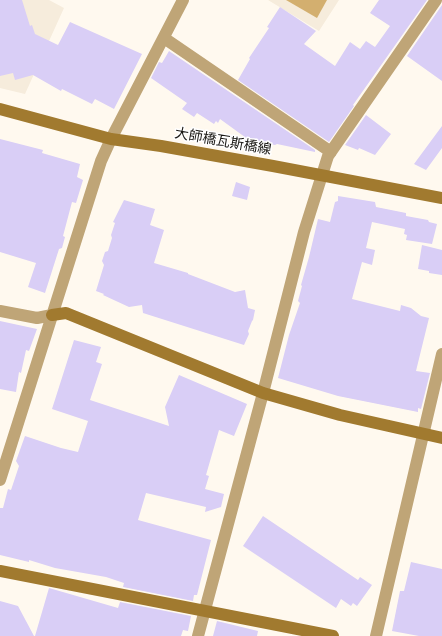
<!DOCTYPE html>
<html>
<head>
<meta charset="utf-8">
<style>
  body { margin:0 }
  canvas { display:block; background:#fff9ef }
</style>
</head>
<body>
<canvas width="442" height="636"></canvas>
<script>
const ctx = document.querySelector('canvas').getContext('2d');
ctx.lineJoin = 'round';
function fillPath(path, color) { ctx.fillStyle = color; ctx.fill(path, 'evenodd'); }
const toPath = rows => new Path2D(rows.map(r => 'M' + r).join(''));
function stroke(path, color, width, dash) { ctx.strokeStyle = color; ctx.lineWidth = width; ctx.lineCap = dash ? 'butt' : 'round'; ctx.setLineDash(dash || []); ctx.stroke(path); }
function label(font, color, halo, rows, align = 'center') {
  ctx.font = font + ' "Archivo Narrow","Noto Sans JP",sans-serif'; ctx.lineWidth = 3; ctx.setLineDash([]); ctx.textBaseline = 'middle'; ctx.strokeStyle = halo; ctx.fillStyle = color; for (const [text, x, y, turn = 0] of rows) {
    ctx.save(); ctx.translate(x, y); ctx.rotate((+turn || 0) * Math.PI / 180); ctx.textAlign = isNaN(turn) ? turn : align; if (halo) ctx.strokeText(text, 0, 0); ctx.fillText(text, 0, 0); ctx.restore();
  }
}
const built = toPath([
  [0,0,49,0,64,8,25,94,0,88],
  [268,0,339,0,319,31]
]);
const water = toPath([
  [286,0,327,0,317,18]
]);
const building = toPath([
  [0,0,22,0,30,26,32,25,35,34,58,45,70,22,142,54,114,109,95,99,92,104,62,89,61,91,33,75,15,80,13,73,0,76],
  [379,0,427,0,353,105,354,106,329,142,238,80,250,59,249,58,269,28,267,27,280,7,316,31,304,44,335,66,350,42,360,49,366,41,375,47,390,26,370,13],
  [442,5,442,81,407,56],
  [169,51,315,150,315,152,277,144,275,145,249,140,220,119,218,123,216,121,214,124,197,113,194,117,182,109,187,103,151,78,159,62,162,63],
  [366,115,391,134,375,155,359,148,358,150,345,145],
  [442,126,442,148,426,170,414,164],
  [0,139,43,150,42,153,80,164,77,177,83,180,76,203,72,202,63,236,65,237,62,248,59,249,45,293,28,287,36,263,0,252],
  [236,182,250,187,247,200,232,196],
  [338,196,375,202,376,207,406,213,406,216,428,220,429,222,437,224,432,244,406,240,407,235,404,234,405,229,372,222,366,248,375,250,372,265,362,262,352,299,400,311,401,305,411,308,421,316,429,318,416,371,430,373,421,409,418,408,418,412,338,396,278,378,289,335,300,303,298,301,302,286,301,285,309,257,318,219,330,222,335,202,338,201],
  [124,200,155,209,150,225,164,230,154,263,188,273,188,274,235,292,245,290,248,308,255,310,253,320,252,321,248,331,249,334,244,345,143,313,142,305,129,307,103,295,104,294,96,291,104,265,102,261,105,252,108,251,112,238,111,235,115,223,113,222],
  [422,245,442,250,442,275,429,273,429,271,418,269],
  [0,321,37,329,29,351,26,350,21,373,19,372,16,392,0,389],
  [74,340,101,347,96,362,102,364,90,400,169,426,165,407,179,375,247,404,234,436,219,430,206,475,209,476,205,489,224,494,221,507,205,512,206,507,146,493,138,520,211,540,197,595,194,595,193,601,123,587,124,583,106,577,55,568,29,560,29,562,0,555,0,508,3,508,8,489,11,490,19,466,16,461,25,436,61,448,78,452,88,421,52,409],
  [263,516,358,580,360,577,372,585,357,606,353,603,351,606,341,599,336,608,243,546],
  [411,562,442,569,442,636,419,636,392,631,400,591,404,591],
  [49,588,118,608,120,602,191,616,188,631,183,630,181,636,35,636],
  [0,601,18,606,34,636,0,636],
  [217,621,258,631,257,636,213,636]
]);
const street = toPath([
  [164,38,331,152],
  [0,311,37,318,52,315],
  [0,480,101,161,111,139,183,0],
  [198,636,263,393,304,232,328,156,436,0],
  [376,636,442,354]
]);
const secondary = toPath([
  [0,109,111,139,161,146,273,166,442,198],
  [52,315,66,313,263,393,340,415,442,438],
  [0,571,333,636]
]);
const streetNames = [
  ["大師橋瓦斯橋線",223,142,10]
];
fillPath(built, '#f6ecdc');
fillPath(water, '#d3af6f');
fillPath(building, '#d9cef6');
stroke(street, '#bfa577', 12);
stroke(secondary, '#a17a2f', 12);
label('14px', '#191713', '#fff', streetNames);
</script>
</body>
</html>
